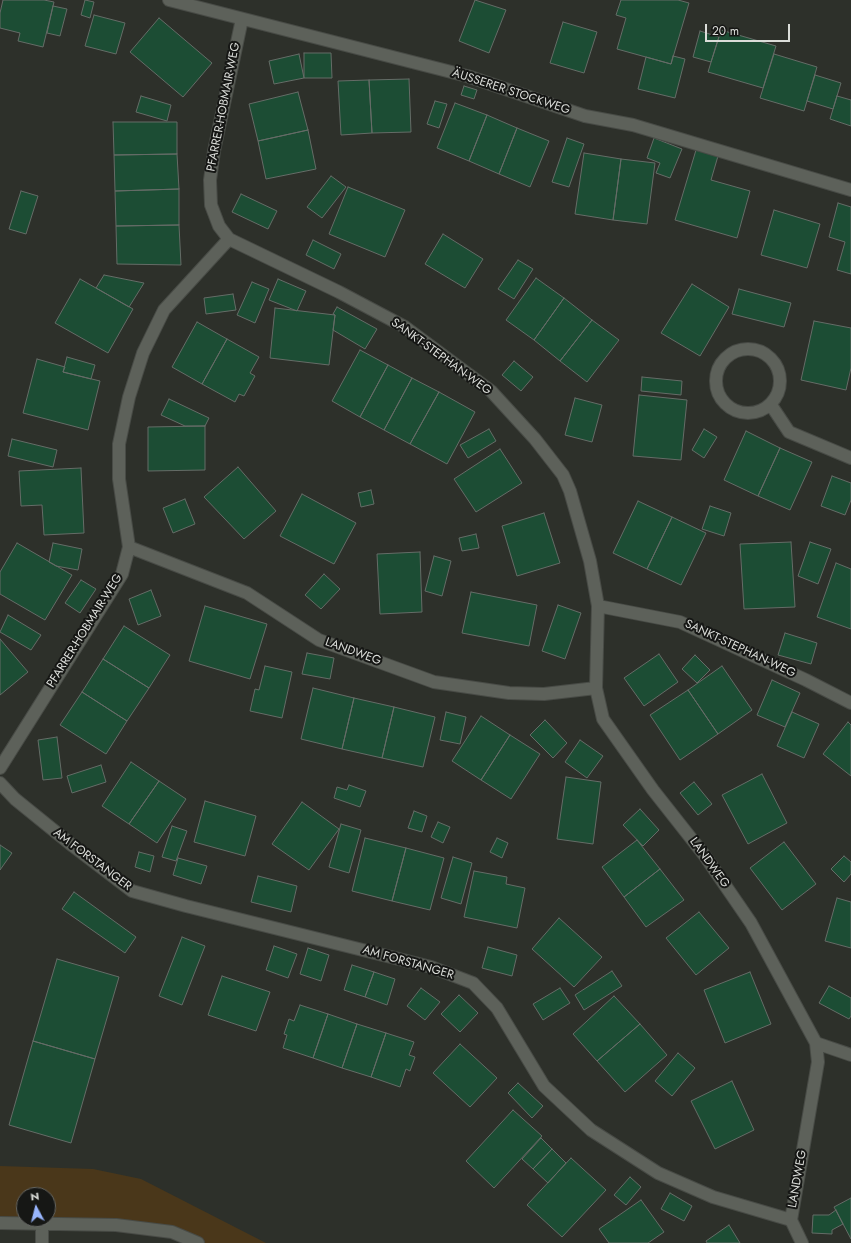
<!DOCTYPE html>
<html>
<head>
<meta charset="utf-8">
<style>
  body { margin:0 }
  #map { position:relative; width:851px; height:1243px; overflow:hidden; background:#2d302a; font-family:Jost,sans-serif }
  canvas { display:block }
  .north { position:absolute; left:16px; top:1187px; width:40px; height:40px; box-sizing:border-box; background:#161715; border:1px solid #656663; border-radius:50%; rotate:353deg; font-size:11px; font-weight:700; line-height:16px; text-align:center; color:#dbddd9 }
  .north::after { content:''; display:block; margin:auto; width:14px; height:18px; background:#98b5fd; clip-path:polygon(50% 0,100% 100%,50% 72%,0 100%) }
  .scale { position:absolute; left:705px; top:24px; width:85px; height:18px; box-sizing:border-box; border:2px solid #dbddd9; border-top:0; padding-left:5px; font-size:12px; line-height:14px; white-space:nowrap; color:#dbddd9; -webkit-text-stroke:3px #161715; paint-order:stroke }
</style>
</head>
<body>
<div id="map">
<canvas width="851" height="1243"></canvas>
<div class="north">N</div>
<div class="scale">20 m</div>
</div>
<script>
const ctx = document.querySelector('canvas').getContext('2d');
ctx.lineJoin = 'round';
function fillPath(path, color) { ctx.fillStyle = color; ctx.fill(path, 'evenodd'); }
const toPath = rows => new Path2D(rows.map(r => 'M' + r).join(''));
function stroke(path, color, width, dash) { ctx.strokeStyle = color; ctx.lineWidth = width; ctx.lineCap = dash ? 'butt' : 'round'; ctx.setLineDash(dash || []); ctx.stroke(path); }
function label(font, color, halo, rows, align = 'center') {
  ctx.font = font + ' Jost,sans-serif'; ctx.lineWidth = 4; ctx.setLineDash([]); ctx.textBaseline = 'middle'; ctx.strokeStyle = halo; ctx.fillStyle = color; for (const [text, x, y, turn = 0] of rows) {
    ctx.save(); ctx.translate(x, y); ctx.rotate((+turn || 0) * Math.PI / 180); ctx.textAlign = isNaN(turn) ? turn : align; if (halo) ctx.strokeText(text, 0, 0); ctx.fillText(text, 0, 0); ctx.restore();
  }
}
const green = toPath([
  [0,1166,93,1169,141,1179,266,1243,198,1243,172,1232,0,1223],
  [24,1195,48,1195,48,1219,24,1219]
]);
const building = toPath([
  [3,0,44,0,54,2,43,47,18,41,20,33,0,28,0,13,3,0],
  [85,0,94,2,90,18,81,15,85,0],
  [475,0,506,10,489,53,459,41,475,0],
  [621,0,678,0,689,3,671,64,617,49,626,18,616,15,621,0],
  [53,6,67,9,60,36,47,33,53,6],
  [94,15,125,23,116,54,85,46,94,15],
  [159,18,212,63,183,97,130,52,159,18],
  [563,22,597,32,584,73,550,63,563,22],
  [721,30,776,46,763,88,708,72,721,30],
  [700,31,719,37,711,62,693,57,700,31],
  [304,53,331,53,332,78,304,78,304,53],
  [299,54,304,78,274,84,269,61,299,54],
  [774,54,817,67,804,111,760,98,774,54],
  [673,56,685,59,675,98,638,89,646,57,671,64,673,56],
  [815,75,841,83,833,109,807,101,815,75],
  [409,79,411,132,372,133,369,80,409,79],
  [369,80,372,133,341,135,338,81,369,80],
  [464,86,477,90,474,99,461,95,464,86],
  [298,92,308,130,258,141,249,104,298,92],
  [141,96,171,105,167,121,136,112,141,96],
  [837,96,851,100,851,126,830,119,837,96],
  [435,101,447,104,439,128,427,124,435,101],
  [455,103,487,115,469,161,437,148,455,103],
  [487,115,517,128,499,174,469,161,487,115],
  [113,122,177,122,177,154,114,155,113,122],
  [517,128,549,141,530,187,499,174,517,128],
  [308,130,316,169,266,179,258,141,308,130],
  [567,138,584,144,569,187,552,182,567,138],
  [654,138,682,149,670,178,656,173,660,163,647,158,654,138],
  [696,150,718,156,711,180,750,191,737,238,675,220,696,150],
  [584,153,621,159,613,220,575,214,584,153],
  [177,154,179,189,115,191,114,155,177,154],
  [621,159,655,163,647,224,613,220,621,159],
  [331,176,346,187,322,218,307,207,331,176],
  [348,187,405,210,385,257,329,234,348,187],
  [179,189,179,225,116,226,115,191,179,189],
  [21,191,38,196,26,234,9,229,21,191],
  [241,194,277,211,268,229,232,212,241,194],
  [838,203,851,207,851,274,837,270,845,242,829,237,838,203],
  [774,210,820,224,807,268,761,255,774,210],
  [179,225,181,265,117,264,116,226,179,225],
  [443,234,483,259,465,288,425,264,443,234],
  [313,240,341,254,334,269,306,255,313,240],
  [518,260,533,269,514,299,498,289,518,260],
  [104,275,144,283,129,307,96,288,104,275],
  [536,278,564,298,534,340,506,320,536,278],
  [80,279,133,309,108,353,55,323,80,279],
  [278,279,306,291,297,311,269,300,278,279],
  [252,282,269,289,255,323,237,315,252,282],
  [692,284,729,307,700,356,661,333,692,284],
  [739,289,791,303,784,327,732,314,739,289],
  [233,294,236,310,206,314,204,298,233,294],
  [564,298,592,320,560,361,534,340,564,298],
  [337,307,377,329,365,349,333,330,335,315,333,314,337,307],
  [275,308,335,315,329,365,270,358,275,308],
  [592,320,619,340,587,382,560,361,592,320],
  [814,321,851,328,851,368,846,390,801,380,814,321],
  [197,322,227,339,202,384,172,367,197,322],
  [227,339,259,357,250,373,255,376,244,396,239,394,235,402,202,384,227,339],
  [360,350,388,365,360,417,332,401,360,350],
  [67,357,95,365,91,379,63,372,67,357],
  [37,359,65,367,63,372,100,381,88,430,23,413,37,359],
  [514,361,533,377,521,391,502,375,514,361],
  [388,365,412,378,384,430,360,417,388,365],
  [642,377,682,381,681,395,641,391,642,377],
  [412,378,439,392,410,444,384,430,412,378],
  [439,392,475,412,447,464,410,444,439,392],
  [639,395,687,400,681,460,633,456,639,395],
  [575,398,602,405,592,442,565,435,575,398],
  [169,399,209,418,205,426,185,426,161,415,169,399],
  [205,426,205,470,148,471,148,427,205,426],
  [489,429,496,441,468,458,460,445,489,429],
  [704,429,717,437,704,458,692,450,704,429],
  [746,431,780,448,758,496,724,480,746,431],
  [12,439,57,450,53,467,8,456,12,439],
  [780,448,812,462,790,510,758,496,780,448],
  [500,449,522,483,476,512,454,479,500,449],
  [238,467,276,511,244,539,204,497,238,467],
  [81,468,84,533,44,535,42,505,21,506,19,471,81,468],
  [832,476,851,483,851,500,845,515,821,506,832,476],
  [371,490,374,504,361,507,358,493,371,490],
  [302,494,356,523,334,564,280,536,302,494],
  [185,499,195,524,173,533,163,508,185,499],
  [638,501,672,517,647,569,613,553,638,501],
  [710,506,731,513,724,536,702,529,710,506],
  [544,513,560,563,517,576,502,526,544,513],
  [672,517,706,533,681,585,647,569,672,517],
  [476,534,479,548,462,551,459,538,476,534],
  [791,542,795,607,744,609,740,544,791,542],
  [810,542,831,549,818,584,798,576,810,542],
  [17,543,72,575,45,620,0,594,0,572,17,543],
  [53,543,82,549,78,570,56,566,49,562,53,543],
  [420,552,422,612,380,614,377,554,420,552],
  [434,556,451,561,442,596,425,591,434,556],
  [836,563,851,569,851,629,817,617,836,563],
  [324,574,340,589,321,609,305,595,324,574],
  [81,580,96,589,80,613,65,603,81,580],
  [151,590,161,616,138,625,129,599,151,590],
  [471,592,537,605,529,646,462,633,471,592],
  [558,605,581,613,565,659,542,651,558,605],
  [205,606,267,624,250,679,189,661,205,606],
  [8,615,41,635,31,650,0,632,8,615],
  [124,626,170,655,149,688,103,659,124,626],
  [785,633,817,643,811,664,778,655,785,633],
  [0,639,28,672,0,695,0,639],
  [307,653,334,658,330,679,302,674,307,653],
  [659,654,678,682,644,706,624,678,659,654],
  [695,655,710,670,697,683,682,669,695,655],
  [103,659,149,688,127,721,82,692,103,659],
  [265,666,292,672,282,718,250,711,255,689,259,690,265,666],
  [722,666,752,710,718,734,688,690,722,666],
  [772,680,800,693,785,727,757,715,772,680],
  [313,688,354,698,342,749,301,739,313,688],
  [688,690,718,734,680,760,650,715,688,690],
  [82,692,127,721,106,754,60,725,82,692],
  [354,698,394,707,382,758,342,749,354,698],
  [394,707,435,717,423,767,382,758,394,707],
  [446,712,466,717,460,744,440,740,446,712],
  [792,712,819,724,804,758,777,746,792,712],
  [481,716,510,735,481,780,452,761,481,716],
  [545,720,567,743,553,758,530,735,545,720],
  [848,722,851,725,851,776,823,754,848,722],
  [510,735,540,754,511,799,481,780,510,735],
  [57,737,62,778,43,780,38,740,57,737],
  [580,740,603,756,587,778,565,762,580,740],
  [131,762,159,781,129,824,102,806,131,762],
  [101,765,106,782,72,793,67,776,101,765],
  [762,774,787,823,748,844,722,795,762,774],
  [566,777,601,782,593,844,557,839,566,777],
  [159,781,186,799,157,843,129,824,159,781],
  [694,782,712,804,698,815,680,793,694,782],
  [349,785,366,791,360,807,334,798,337,787,347,790,349,785],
  [205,801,256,816,245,856,194,842,205,801],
  [302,802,339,829,309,870,272,844,302,802],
  [640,809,659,830,643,846,623,825,640,809],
  [414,811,427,816,422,832,408,828,414,811],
  [438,822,450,827,443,843,431,837,438,822],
  [341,824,361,830,349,873,329,867,341,824],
  [172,826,187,831,176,861,162,857,172,826],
  [365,838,406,848,392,901,352,891,365,838],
  [497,838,508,843,502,858,490,852,497,838],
  [637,840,660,869,624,897,602,867,637,840],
  [784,842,816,884,782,910,750,868,784,842],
  [0,845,12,853,0,870,0,845],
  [406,848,444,858,430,910,392,901,406,848],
  [139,852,154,856,150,872,135,867,139,852],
  [844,856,851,862,851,874,844,882,831,869,844,856],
  [453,857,472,863,461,904,441,898,453,857],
  [178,858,207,866,201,884,173,875,178,858],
  [660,869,684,900,646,927,624,897,660,869],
  [474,871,507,877,506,884,525,888,517,928,464,917,474,871],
  [258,876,297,886,291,912,251,902,258,876],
  [74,892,136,937,125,953,62,909,74,892],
  [837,898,851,902,851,948,825,941,837,898],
  [699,912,729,948,696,975,666,938,699,912],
  [559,918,602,957,574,987,532,949,559,918],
  [182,937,205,946,182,1005,159,996,182,937],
  [274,946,297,954,288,978,266,970,274,946],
  [488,947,517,955,512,976,482,968,488,947],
  [308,948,329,955,321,981,300,974,308,948],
  [57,959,119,977,95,1059,33,1041,57,959],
  [352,965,374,972,365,997,344,990,352,965],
  [612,971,622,986,584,1010,575,995,612,971],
  [374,972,395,979,387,1005,365,997,374,972],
  [750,972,771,1024,725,1043,704,990,750,972],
  [222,976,270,992,256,1031,208,1015,222,976],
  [829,986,851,998,851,1016,849,1019,819,1003,829,986],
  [421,988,440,1002,425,1020,407,1006,421,988],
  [560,988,570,1003,543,1020,533,1004,560,988],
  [459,995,478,1013,460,1032,441,1014,459,995],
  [614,996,640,1024,597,1061,573,1034,614,996],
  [300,1005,328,1014,313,1058,283,1048,287,1035,284,1034,289,1019,294,1021,300,1005],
  [328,1014,357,1024,342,1068,313,1058,328,1014],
  [357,1024,386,1033,371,1077,342,1068,357,1024],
  [640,1024,667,1055,625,1092,597,1061,640,1024],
  [386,1033,414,1042,409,1055,415,1057,410,1071,406,1069,400,1087,371,1077,386,1033],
  [33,1041,95,1059,71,1143,9,1125,33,1041],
  [460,1044,497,1078,470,1107,433,1073,460,1044],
  [678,1053,695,1068,672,1096,655,1081,678,1053],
  [732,1081,754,1130,715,1149,691,1101,732,1081],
  [518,1083,543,1106,532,1118,508,1093,518,1083],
  [513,1110,542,1136,494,1188,466,1161,513,1110],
  [541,1138,552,1149,533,1169,522,1159,541,1138],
  [552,1149,566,1163,548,1183,533,1169,552,1149],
  [571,1158,606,1190,562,1237,527,1205,571,1158],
  [630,1177,641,1187,626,1205,614,1195,630,1177],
  [670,1193,692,1206,684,1221,661,1209,670,1193],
  [851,1198,851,1239,834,1207,851,1198],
  [641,1200,664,1232,648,1243,609,1243,599,1229,641,1200],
  [836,1210,843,1224,832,1230,832,1234,812,1233,813,1215,829,1215,836,1210],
  [729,1225,740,1243,707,1243,706,1241,729,1225]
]);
const street = toPath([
  [169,0,467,76,585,116,633,125,851,190],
  [242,19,214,151,210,180,211,205,219,226,229,239,339,292,405,327,491,391,535,439,563,475,570,491,590,561,598,606,596,688,603,719,653,790,705,856,751,923,816,1043,851,1055],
  '716 381a32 32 0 1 1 64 0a32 32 0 1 1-64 0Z',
  [771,405,789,432,851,458],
  [129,547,247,593,319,640,434,682,509,693,544,694,596,688],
  [598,606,680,622,806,680,851,703],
  [0,768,122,574,129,547,119,479,119,444,129,397,143,353,164,310,229,239],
  [0,783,15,799,73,846,132,891,186,906,431,967,473,983,497,1008,544,1086,591,1130,658,1173,713,1197,791,1220,802,1243],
  [791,1220,818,1062,816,1043],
  [0,1223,116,1225,172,1232,198,1243],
  [42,1224,42,1243]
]);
const streetNames = [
  ["ÄUSSERER STOCKWEG",511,92,18],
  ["PFARRER-HOBMAIR-WEG",224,107,-79],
  ["SANKT-STEPHAN-WEG",441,357,36],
  ["PFARRER-HOBMAIR-WEG",85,631,-58],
  ["SANKT-STEPHAN-WEG",740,649,25],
  ["LANDWEG",353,652,20],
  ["AM FORSTANGER",92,860,37],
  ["LANDWEG",709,863,54],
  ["AM FORSTANGER",408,963,16],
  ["LANDWEG",798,1179,-80]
];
fillPath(green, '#4a371a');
fillPath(building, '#1c4d34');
stroke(building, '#656c67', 1);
stroke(street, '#484b46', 14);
stroke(street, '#5d615a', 12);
label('12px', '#dbddd9', '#161715', streetNames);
</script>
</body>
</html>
